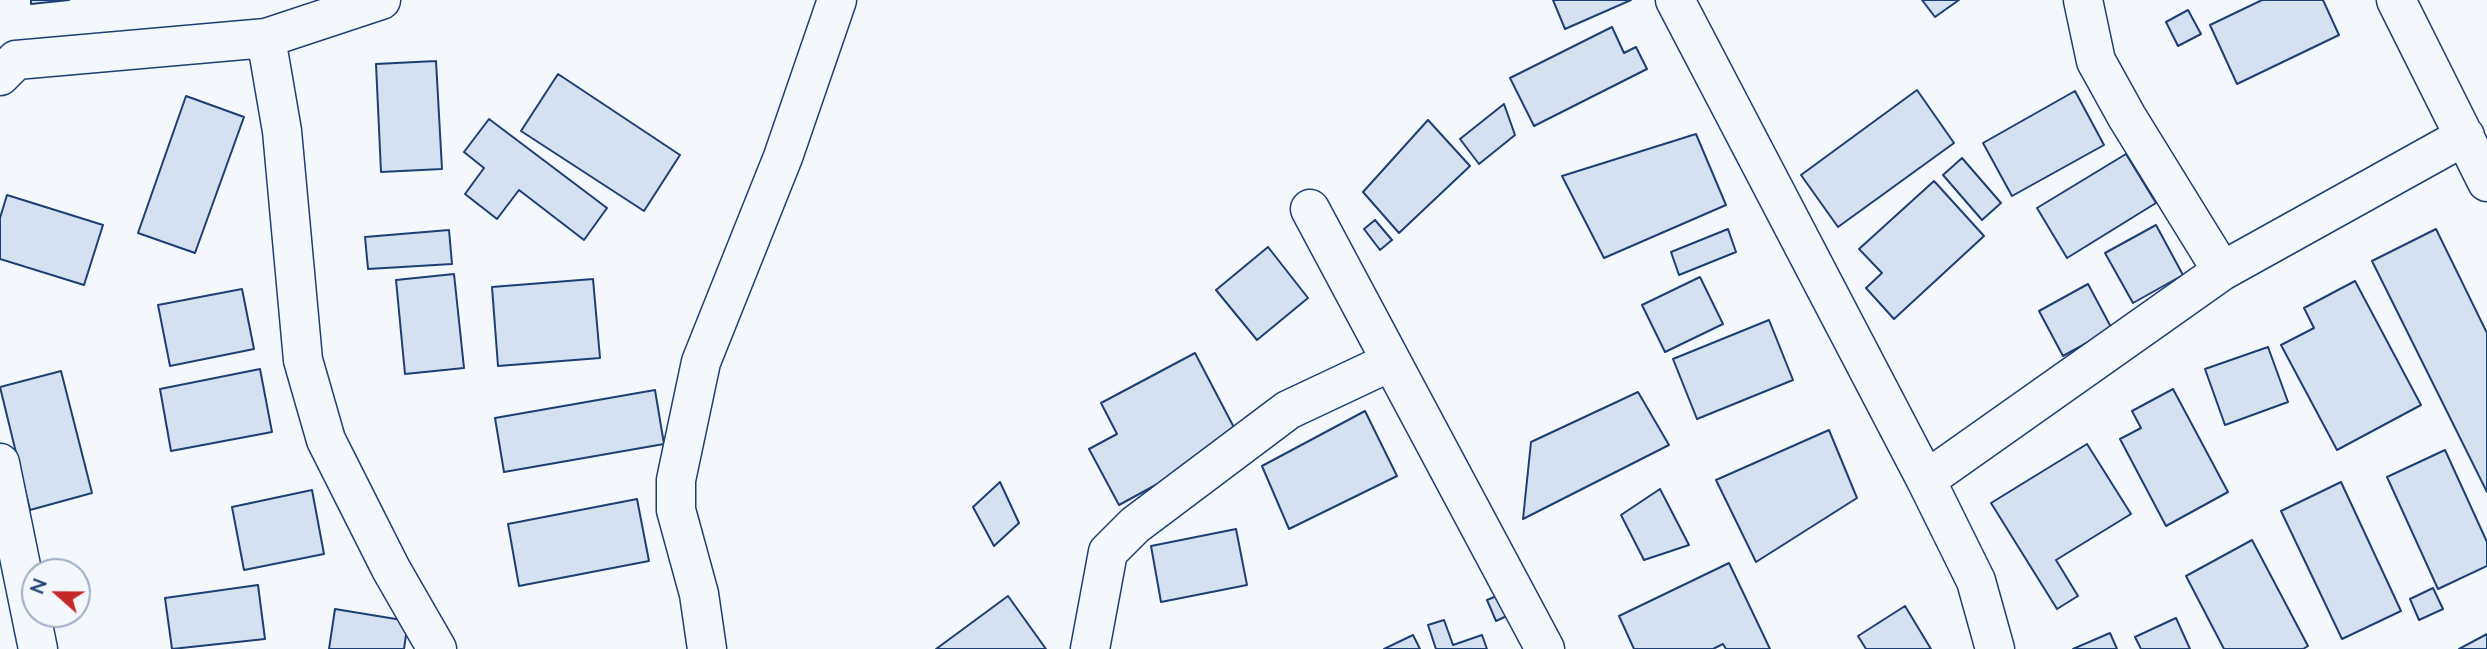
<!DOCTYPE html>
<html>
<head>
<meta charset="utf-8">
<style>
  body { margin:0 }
  #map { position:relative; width:2487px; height:649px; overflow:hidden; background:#f4f7fb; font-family:Lato,sans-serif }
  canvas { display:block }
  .north { position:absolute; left:21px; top:558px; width:70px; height:70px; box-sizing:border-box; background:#f4f7fb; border:2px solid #9eadc5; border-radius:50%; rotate:291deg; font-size:19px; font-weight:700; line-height:28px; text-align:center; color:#1d3f73 }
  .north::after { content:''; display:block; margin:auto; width:24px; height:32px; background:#c62828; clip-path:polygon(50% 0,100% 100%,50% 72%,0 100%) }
</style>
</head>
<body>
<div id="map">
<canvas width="2487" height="649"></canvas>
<div class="north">N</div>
</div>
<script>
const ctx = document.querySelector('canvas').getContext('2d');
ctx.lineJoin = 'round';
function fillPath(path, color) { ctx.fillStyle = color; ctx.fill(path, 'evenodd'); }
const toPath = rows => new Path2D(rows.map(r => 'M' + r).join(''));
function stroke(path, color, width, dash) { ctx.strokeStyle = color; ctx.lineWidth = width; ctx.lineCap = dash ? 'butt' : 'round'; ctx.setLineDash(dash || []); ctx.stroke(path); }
const building = toPath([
  [31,0,69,0,31,4,31,0],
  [1553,0,1631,0,1565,29,1553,0],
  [1922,0,1959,0,1935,17,1922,0],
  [2262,0,2323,0,2339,35,2237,84,2210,25,2262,0],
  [2188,10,2201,34,2178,46,2166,22,2188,10],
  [1612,27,1624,53,1636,47,1647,69,1534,126,1510,78,1612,27],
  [436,61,442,169,381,172,376,64,436,61],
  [558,74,680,155,644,211,521,131,558,74],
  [1917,90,1954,143,1838,227,1801,175,1917,90],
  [2075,91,2104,145,2012,196,1983,143,2075,91],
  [186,96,244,117,195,253,138,233,186,96],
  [1504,104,1515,135,1479,164,1460,139,1504,104],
  [489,119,607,208,584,240,519,190,497,219,465,194,484,168,464,152,489,119],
  [1428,120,1470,166,1399,233,1363,192,1428,120],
  [1696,134,1726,205,1604,258,1562,176,1696,134],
  [2126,154,2156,203,2067,258,2037,208,2126,154],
  [1962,158,2001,203,1982,220,1943,175,1962,158],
  [1934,181,1984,236,1894,319,1866,288,1882,273,1859,249,1934,181],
  [7,195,103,225,84,285,0,259,0,218,7,195],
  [1375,220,1392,240,1380,250,1364,229,1375,220],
  [2156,225,2183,275,2133,303,2105,253,2156,225],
  [1728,229,1736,252,1679,275,1671,252,1728,229],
  [2436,229,2487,333,2487,492,2372,261,2436,229],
  [449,230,452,264,368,269,365,237,449,230],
  [1268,247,1308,298,1257,340,1216,290,1268,247],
  [454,274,464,368,405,374,396,280,454,274],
  [1700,277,1723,324,1665,352,1642,305,1700,277],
  [593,279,600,358,498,366,492,287,593,279],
  [2355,281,2421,405,2337,450,2281,345,2314,328,2304,308,2355,281],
  [2088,284,2112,329,2063,356,2039,311,2088,284],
  [242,289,254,349,170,366,158,305,242,289],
  [1769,320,1793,380,1697,419,1673,359,1769,320],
  [2268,347,2288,402,2225,425,2205,369,2268,347],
  [1195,353,1240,439,1119,505,1089,449,1117,434,1101,403,1195,353],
  [260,369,272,432,171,451,160,389,260,369],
  [61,371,92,493,30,510,0,387,61,371],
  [2173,389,2228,492,2166,526,2120,439,2141,428,2132,411,2173,389],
  [655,390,664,444,504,472,495,418,655,390],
  [1638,392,1669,445,1523,519,1531,442,1638,392],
  [1365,411,1397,476,1289,529,1262,466,1365,411],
  [1829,430,1857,498,1756,562,1716,480,1829,430],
  [2087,444,2131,514,2056,560,2078,596,2057,609,1991,503,2087,444],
  [2445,450,2487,542,2487,566,2438,589,2387,477,2445,450],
  [1000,482,1019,523,994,546,973,507,1000,482],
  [2341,482,2401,611,2342,639,2281,511,2341,482],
  [1660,489,1689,545,1644,560,1621,515,1660,489],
  [312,490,324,554,244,570,232,507,312,490],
  [637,499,649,561,519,586,508,524,637,499],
  [1236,529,1247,585,1161,602,1151,546,1236,529],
  [2252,540,2308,646,2303,649,2224,649,2186,576,2252,540],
  [1729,563,1770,649,1726,649,1723,644,1713,649,1634,649,1619,616,1729,563],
  [258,585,265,639,172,649,165,598,258,585],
  [2433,588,2443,609,2419,620,2410,599,2433,588],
  [1504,593,1513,613,1496,621,1487,600,1504,593],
  [1008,596,1046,649,936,649,1008,596],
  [1905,606,1931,649,1866,649,1858,636,1905,606],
  [335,609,408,621,404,649,329,649,335,609],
  [2176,618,2190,649,2141,649,2135,637,2176,618],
  [1444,620,1453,645,1482,635,1487,649,1436,649,1428,625,1444,620],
  [2110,633,2117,649,2073,649,2110,633],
  [2487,634,2487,649,2459,649,2487,634],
  [1413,635,1420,649,1384,649,1413,635]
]);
const minor = toPath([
  [1675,0,1926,480,1976,581,1995,649],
  [2083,0,2096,61,2127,117,2222,271],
  [2396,0,2487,182],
  [266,38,282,131,303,360,326,440,391,569,437,649],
  [0,76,16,60,266,38,381,0],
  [1310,209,1545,649],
  [0,463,38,649],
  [1926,480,2222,271,2465,136],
  [707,649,699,594,676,510,676,480,701,362,783,157,837,0],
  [1090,649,1108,552,1135,525,1288,410,1390,362]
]);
fillPath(building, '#d5e0f0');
stroke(building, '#1d3f73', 2);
stroke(minor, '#1d3f73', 41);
stroke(minor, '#f4f7fb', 38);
</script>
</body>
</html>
